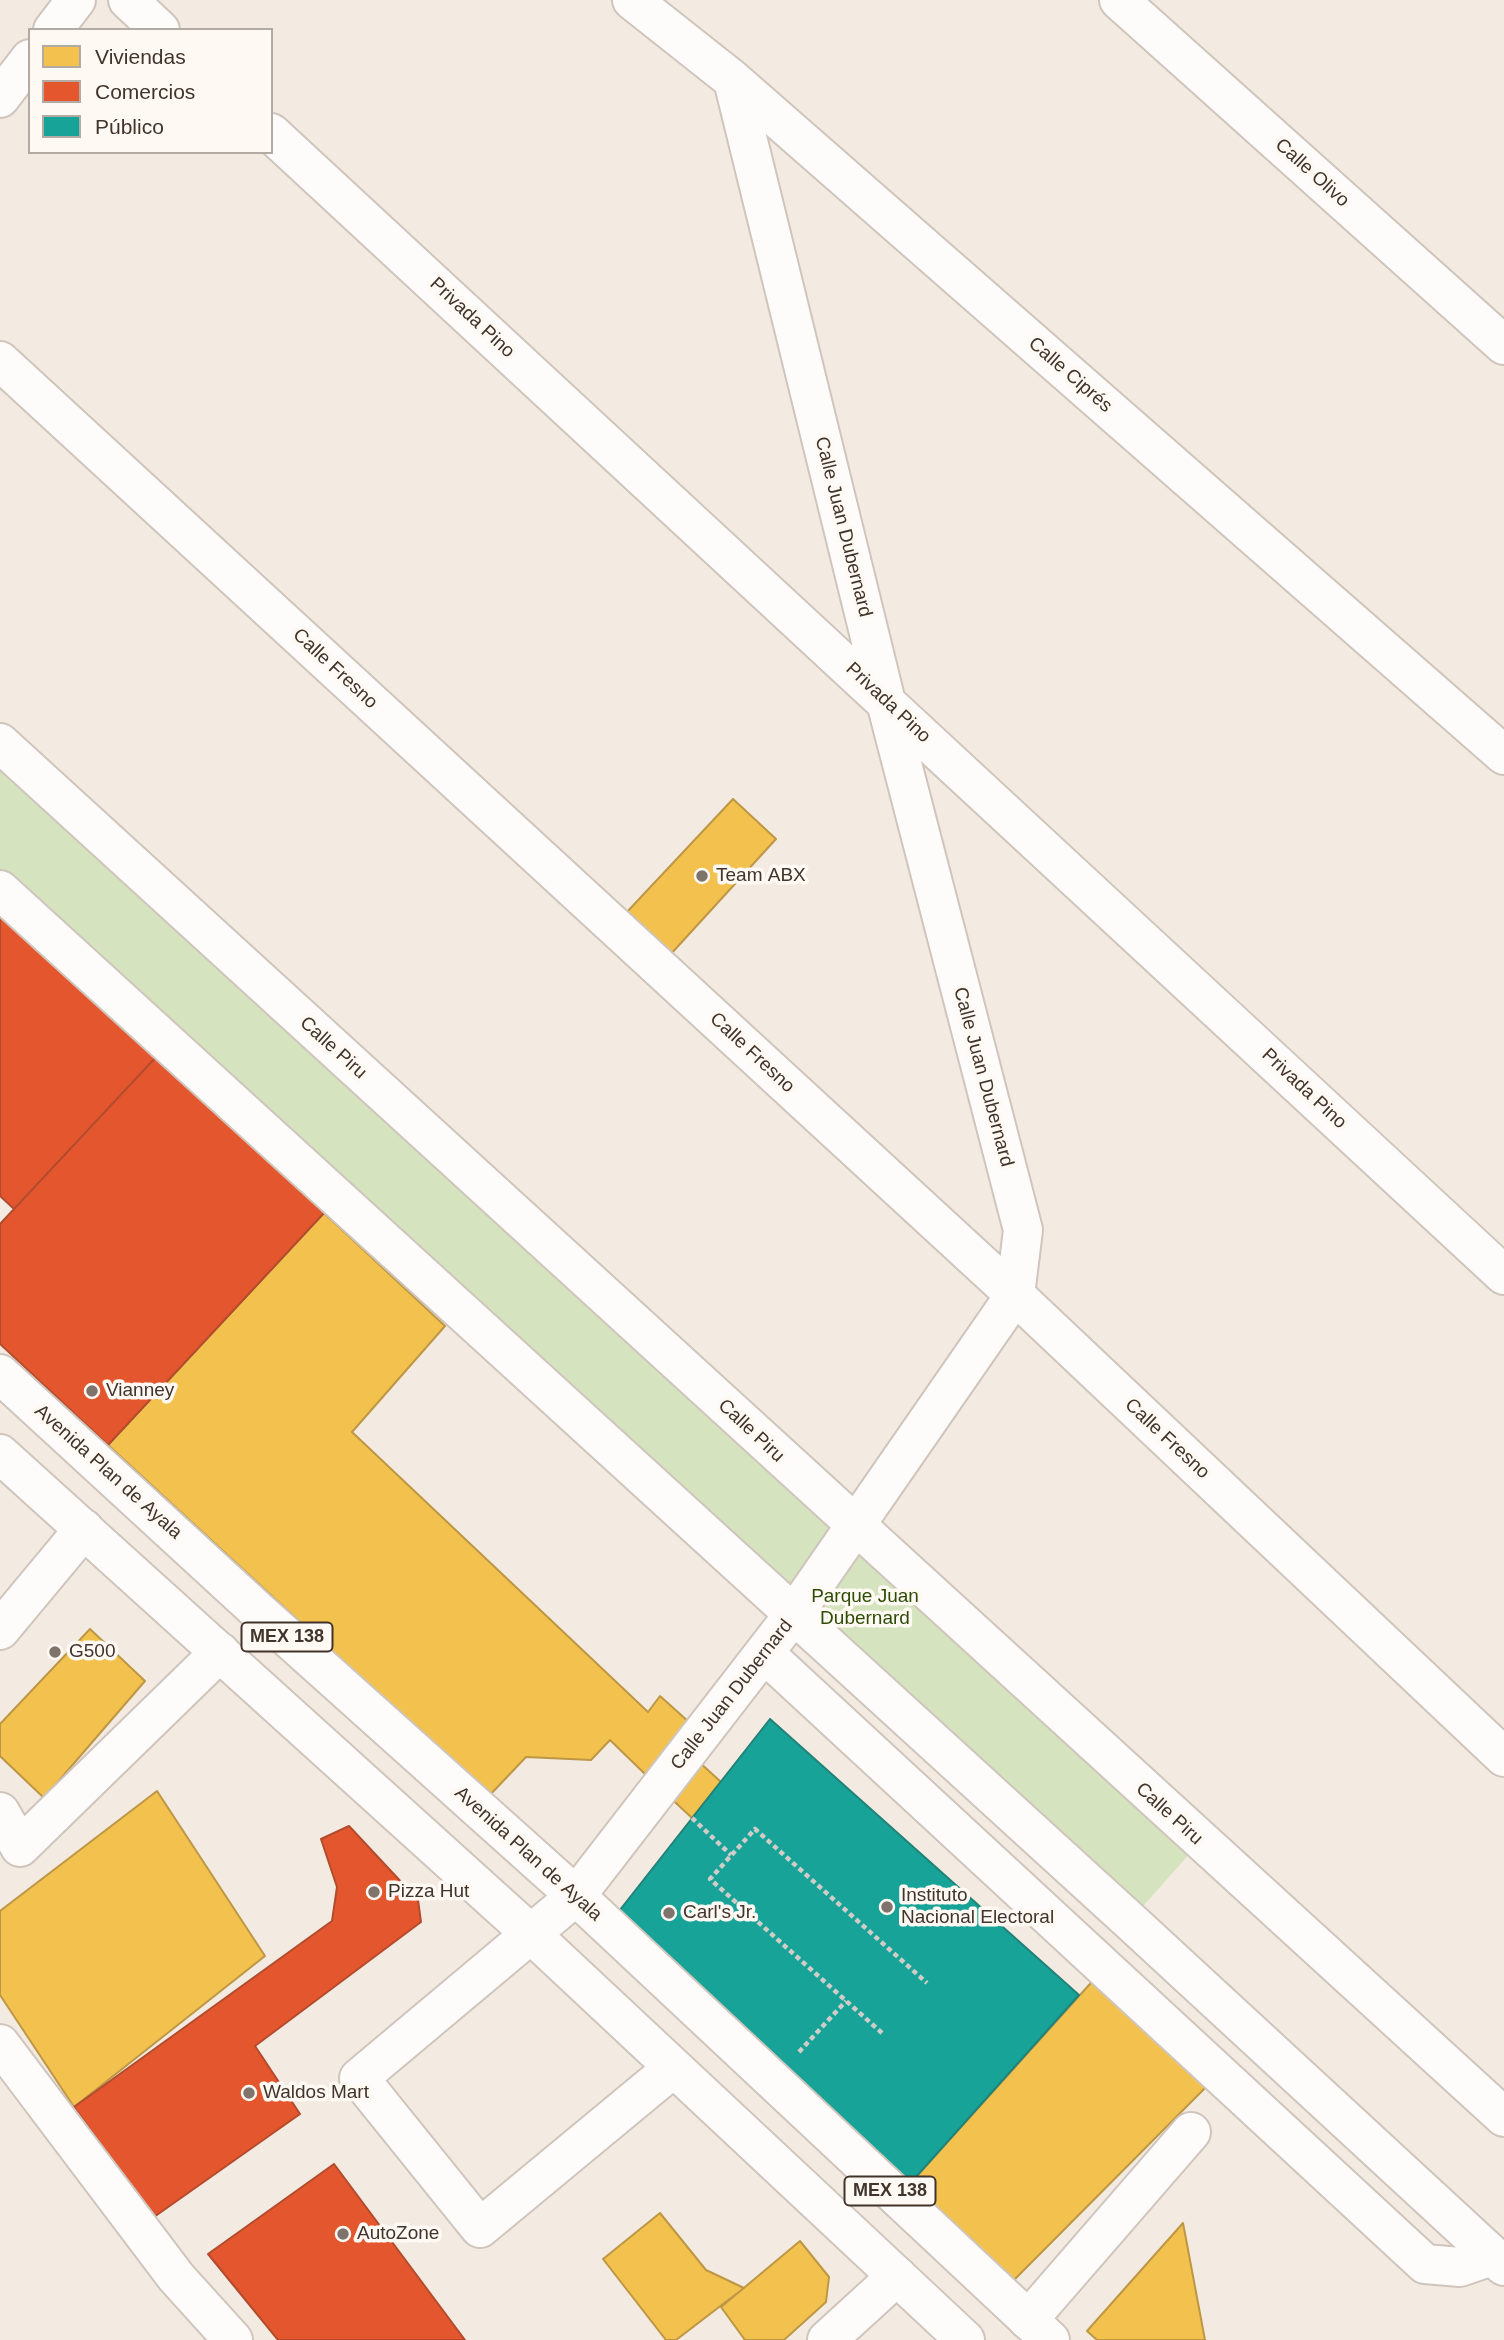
<!DOCTYPE html>
<html>
<head>
<meta charset="utf-8">
<style>
  body { margin:0 }
  #map { position:relative; width:1504px; height:2340px; overflow:hidden; background:#f3eae2; font-family:Arial,sans-serif }
  canvas { display:block }
  .legend { position:absolute; left:28px; top:28px; width:245px; height:126px; box-sizing:border-box; background:#fff9f4; border:2px solid #b3aaa4; margin:0; padding:9px 12px; list-style:none; font-size:21px; color:#40342b }
  .legend li { display:flex; align-items:center; gap:14px; height:35px }
  .legend b { width:35px; border:2px solid #b3aaa4 }
</style>
</head>
<body>
<div id="map">
<canvas width="1504" height="2340"></canvas>
<ul class="legend">
<li><b style="height:19px;background:#f2c14e"></b>Viviendas</li>
<li><b style="height:19px;background:#e4572e"></b>Comercios</li>
<li><b style="height:19px;background:#17a398"></b>Público</li>
</ul>
</div>
<script>
const ctx = document.querySelector('canvas').getContext('2d');
ctx.lineJoin = 'round';
function fillPath(path, color) { ctx.fillStyle = color; ctx.fill(path, 'evenodd'); }
const toPath = rows => new Path2D(rows.map(r => 'M' + r).join(''));
function stroke(path, color, width, dash) { ctx.strokeStyle = color; ctx.lineWidth = width; ctx.lineCap = dash ? 'butt' : 'round'; ctx.setLineDash(dash || []); ctx.stroke(path); }
function label(font, color, halo, rows, align = 'center') {
  ctx.font = font + ' Arial,sans-serif'; ctx.lineWidth = 7; ctx.setLineDash([]); ctx.textBaseline = 'middle'; ctx.strokeStyle = halo; ctx.fillStyle = color; for (const [text, x, y, turn = 0] of rows) {
    ctx.save(); ctx.translate(x, y); ctx.rotate((+turn || 0) * Math.PI / 180); ctx.textAlign = isNaN(turn) ? turn : align; if (halo) ctx.strokeText(text, 0, 0); ctx.fillText(text, 0, 0); ctx.restore();
  }
}
const green = toPath([
  [0,743,1200,1842,1130,1921,0,890]
]);
const homes = toPath([
  [733,799,776,839,670,955,626,913,733,799],
  [324,1213,445,1326,352,1432,648,1712,660,1696,690,1723,646,1775,610,1740,591,1760,526,1757,489,1796,108,1445,324,1213],
  [90,1629,145,1681,44,1798,0,1756,0,1724,90,1629],
  [675,1740,721,1782,692,1818,646,1775,675,1740],
  [157,1791,265,1956,74,2107,0,1995,0,1911,157,1791],
  [1098,1975,1214,2079,1009,2285,906,2188,1098,1975],
  [660,2213,706,2270,744,2288,676,2340,666,2340,603,2259,660,2213],
  [1183,2223,1205,2340,1097,2340,1087,2331,1183,2223],
  [800,2241,829,2277,826,2302,784,2340,745,2340,721,2307,800,2241]
]);
const shops = toPath([
  [0,913,157,1056,14,1209,0,1196,0,913],
  [157,1056,324,1213,108,1445,0,1344,0,1224,157,1056],
  [349,1826,418,1900,421,1922,255,2046,300,2114,154,2217,74,2107,332,1921,337,1887,321,1839,349,1826],
  [334,2164,465,2340,278,2340,208,2254,334,2164]
]);
const public = toPath([
  [770,1719,1079,1995,906,2188,612,1920,770,1719]
]);
const path = toPath([
  [692,1818,731,1855],
  [882,2033,710,1879,755,1829,927,1983],
  [799,2052,846,2001]
]);
const minor = toPath([
  [128,0,160,30],
  [632,0,733,80,1504,755],
  [1119,0,1504,345],
  [53,30,76,0],
  [0,98,30,59],
  [271,133,1504,1275],
  [0,361,1015,1295,1504,1757],
  [0,743,1504,2117],
  [0,890,1130,1921,1504,2266],
  [0,1630,84,1529],
  [764,1653,1425,2264,1460,2267,1492,2256],
  [0,1812,20,1847,220,1652],
  [0,2044,176,2277,233,2340],
  [672,2069,480,2228,359,2078,576,1896,794,1614,1015,1295,1023,1230,886,702,733,80],
  [1028,2320,1191,2132],
  [827,2340,897,2276]
]);
const major = toPath([
  [0,1374,258,1611,576,1896,1050,2340],
  [0,1454,531,1934,965,2340]
]);
const markers = [
  [702,876,7,"#7f746b"],
  [92,1391,7,"#7f746b"],
  [55,1652,7,"#7f746b"],
  [374,1892,7,"#7f746b"],
  [887,1907,7,"#7f746b"],
  [669,1913,7,"#7f746b"],
  [249,2093,7,"#7f746b"],
  [343,2234,7,"#7f746b"]
];
const shields = [
  [287,1637,91],
  [890,2191,91]
];
const shieldNames = [
  ["MEX 138",287,1637],
  ["MEX 138",890,2191]
];
const streetNames = [
  ["Calle Olivo",1312,173,42],
  ["Privada Pino",472,318,43],
  ["Calle Ciprés",1070,375,41],
  ["Calle Juan Dubernard",843,527,76],
  ["Calle Fresno",335,669,43],
  ["Privada Pino",888,703,43],
  ["Calle Piru",333,1048,42],
  ["Calle Fresno",752,1053,43],
  ["Calle Juan Dubernard",983,1077,75],
  ["Privada Pino",1304,1089,43],
  ["Calle Piru",751,1431,43],
  ["Calle Fresno",1167,1439,43],
  ["Avenida Plan de Ayala",108,1472,42],
  ["Calle Juan Dubernard",732,1695,-52],
  ["Calle Piru",1169,1814,42],
  ["Avenida Plan de Ayala",528,1854,42]
];
const poiNames = [
  ["Team ABX",716,876],
  ["Vianney",106,1391],
  ["G500",69,1652],
  ["Pizza Hut",388,1892],
  ["Instituto",901,1896],
  ["Nacional Electoral",901,1918],
  ["Carl's Jr.",683,1913],
  ["Waldos Mart",263,2093],
  ["AutoZone",357,2234]
];
const parkNames = [
  ["Parque Juan",865,1597],
  ["Dubernard",865,1619]
];
fillPath(green, '#d5e4bf');
fillPath(homes, '#f2c14e');
stroke(homes, '#bd9744', 2);
fillPath(shops, '#e4572e');
stroke(shops, '#b34c2d', 2);
fillPath(public, '#17a398');
stroke(public, '#238277', 2);
stroke(minor, '#cfc5bc', 42);
stroke(major, '#cfc5bc', 42);
stroke(path, '#d0ccc8', 4.5, [5, 3.5]);
stroke(minor, '#fdfcfb', 38);
stroke(major, '#fdfcfb', 38);
for (const [x, y, r, color] of markers) { const dot = new Path2D(); dot.arc(x, y, r, 0, 2 * Math.PI); ctx.fillStyle = color; ctx.fill(dot); stroke(dot, '#fff9f4', 2.5); }
for (const [x, y, w] of shields) { const box = new Path2D(); box.roundRect(x - w / 2, y - 14.5, w, 29, 5); ctx.fillStyle = '#fff9f4'; ctx.fill(box); stroke(box, '#40342b', 2); }
label('bold 18px', '#40342b', null, shieldNames);
label('19px', '#40342b', '#fff9f4', streetNames);
label('19px', '#40342b', '#fff9f4', poiNames, 'left');
label('19px', '#2d4c06', '#fff9f4', parkNames);
</script>
</body>
</html>
